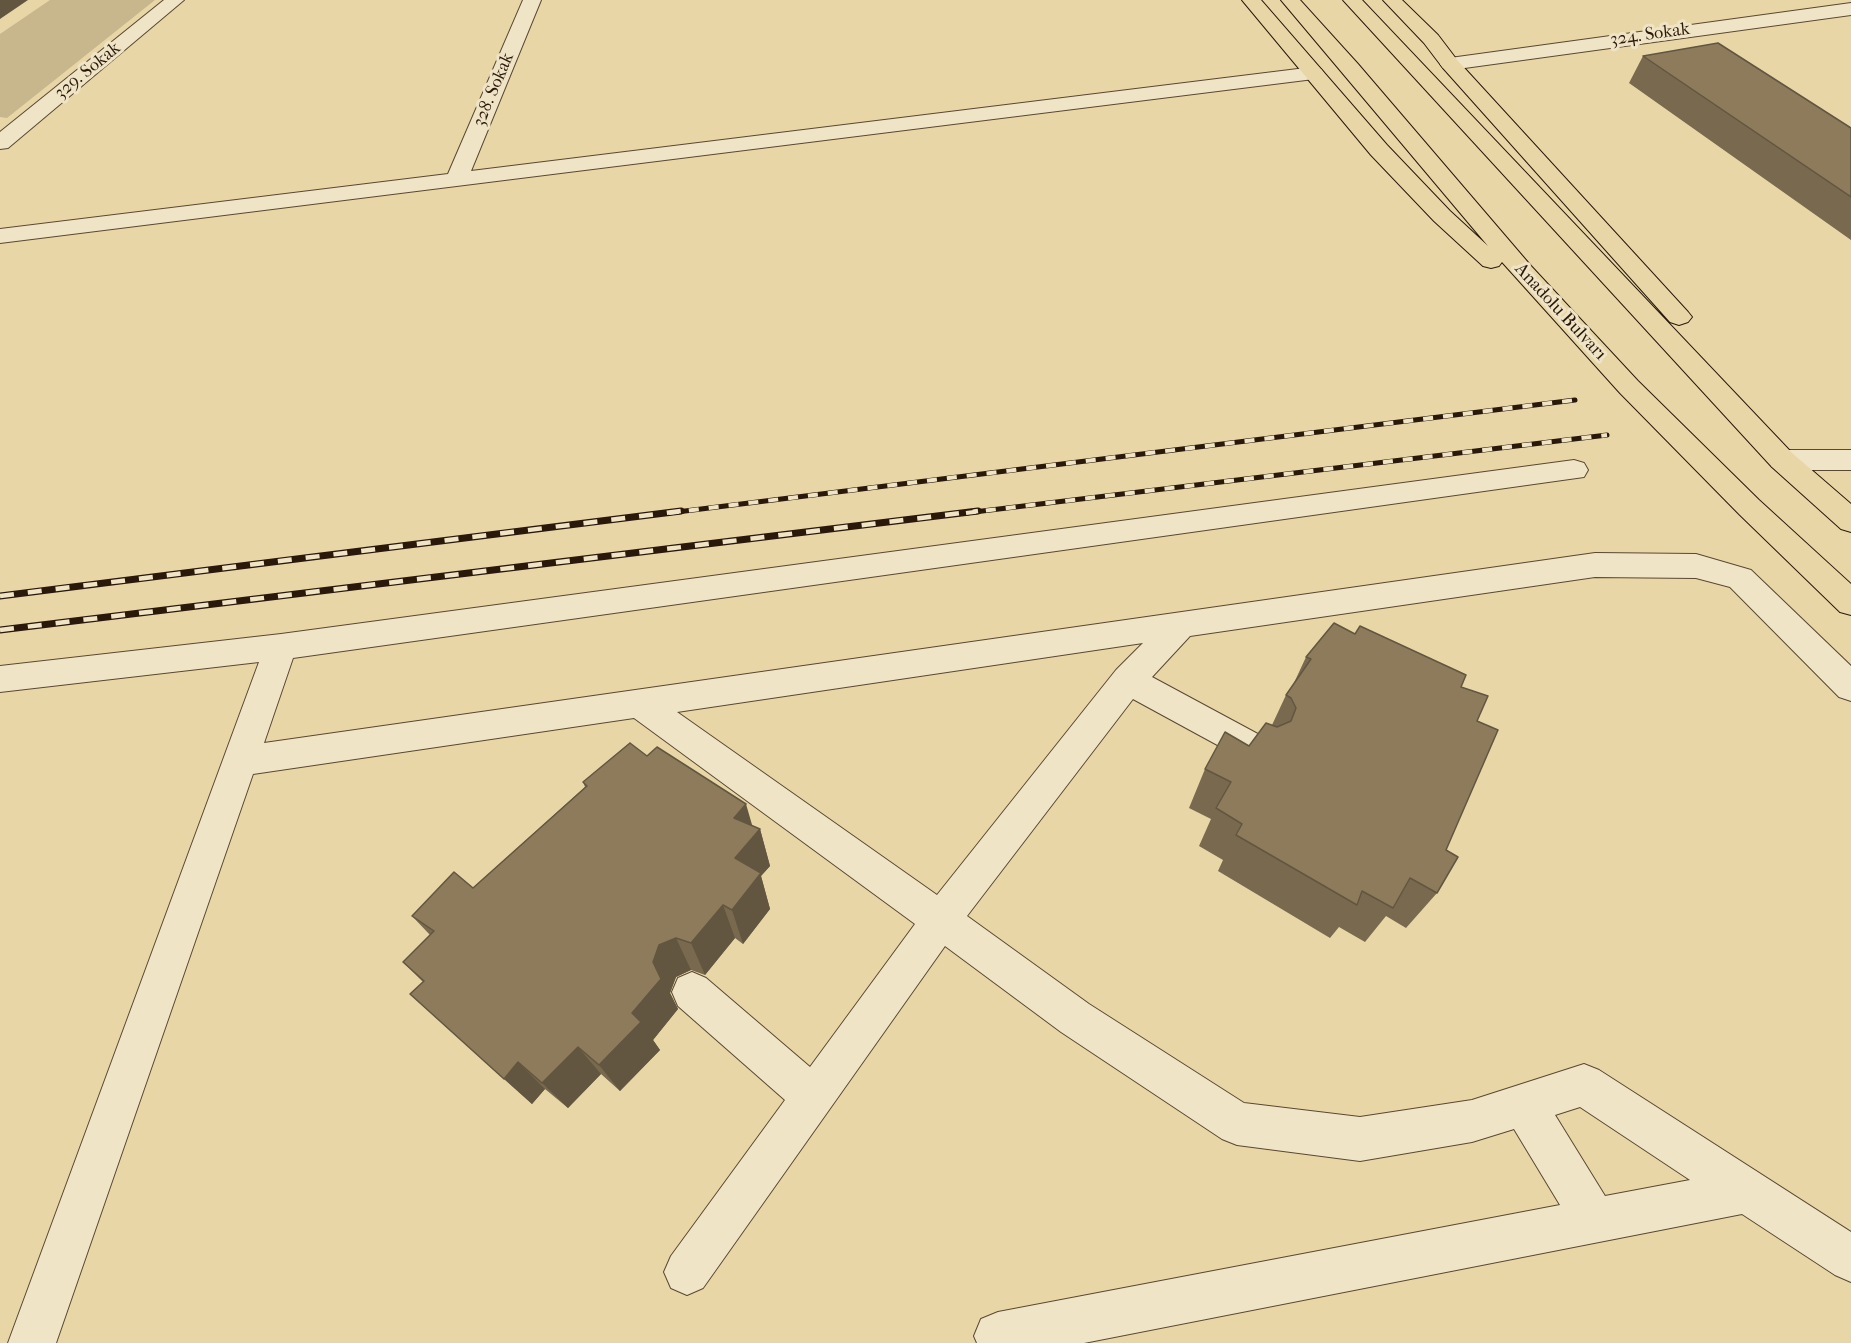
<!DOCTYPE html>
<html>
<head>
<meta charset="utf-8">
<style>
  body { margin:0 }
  canvas { display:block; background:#e8d6a7 }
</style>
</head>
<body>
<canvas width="1851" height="1343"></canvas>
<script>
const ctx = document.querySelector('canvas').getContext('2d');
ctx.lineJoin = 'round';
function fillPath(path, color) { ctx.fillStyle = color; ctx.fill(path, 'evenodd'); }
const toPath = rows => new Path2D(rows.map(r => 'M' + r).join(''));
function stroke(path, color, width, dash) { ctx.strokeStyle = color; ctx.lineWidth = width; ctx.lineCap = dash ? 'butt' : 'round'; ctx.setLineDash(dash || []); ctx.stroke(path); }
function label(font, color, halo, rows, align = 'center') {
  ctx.font = font + ' "IM FELL French Canon",serif'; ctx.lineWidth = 6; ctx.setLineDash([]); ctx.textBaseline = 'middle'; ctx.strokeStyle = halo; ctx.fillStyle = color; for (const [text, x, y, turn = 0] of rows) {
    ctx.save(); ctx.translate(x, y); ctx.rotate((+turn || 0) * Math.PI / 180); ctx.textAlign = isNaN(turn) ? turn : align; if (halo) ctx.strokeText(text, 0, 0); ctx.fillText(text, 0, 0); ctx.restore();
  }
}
const green = toPath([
  [50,0,155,0,7,118,0,117,0,34]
]);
const minor = toPath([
  [164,0,184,0,8,148,0,149,0,132,164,0],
  [523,0,541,0,471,171,1314,67,1321,69,1324,73,1321,77,1314,79,0,243,0,229,448,174,523,0],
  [1851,3,1851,15,1450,70,1443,68,1440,64,1443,60,1450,58,1851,3],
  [1782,450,1851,450,1851,470,1782,470,1772,467,1768,460,1772,453,1782,450],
  [1574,460,1584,463,1588,470,1584,477,293,658,264,743,1595,553,1696,554,1751,570,1851,666,1851,701,1839,697,1730,587,1696,578,1595,577,1190,636,1152,677,1269,740,1274,750,1269,760,1257,765,1245,760,1133,699,967,916,1089,1004,1244,1103,1360,1117,1472,1100,1584,1064,1599,1070,1851,1232,1851,1282,1835,1275,1742,1214,1084,1343,977,1343,974,1336,981,1319,998,1312,1560,1205,1514,1129,1472,1142,1360,1161,1237,1145,1222,1139,1061,1032,945,946,703,1288,687,1295,671,1288,664,1272,671,1256,785,1100,678,1006,672,992,678,978,692,972,706,978,810,1067,915,924,634,718,253,774,56,1343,8,1343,259,662,0,692,0,666,281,634,1574,460],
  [1143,643,1116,670,937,895,677,712,1143,643],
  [1580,1107,1690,1180,1605,1196,1555,1115,1580,1107]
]);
const major = toPath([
  [1242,0,1261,0,1387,145,1450,211,1488,246,1281,0,1300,0,1358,64,1531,266,1638,381,1759,500,1851,584,1851,615,1840,612,1739,514,1620,393,1502,262,1499,266,1491,268,1483,266,1434,221,1371,155,1242,0],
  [1343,0,1362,0,1792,453,1851,504,1851,532,1841,529,1772,467,1343,0],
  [1383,0,1402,0,1438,35,1457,60,1688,312,1692,317,1688,322,1679,325,1670,322,1443,68,1424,43,1383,0]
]);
const railFar1 = toPath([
  [669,513,1575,400],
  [966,513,1607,435]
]);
const rail = toPath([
  [0,596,681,511],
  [0,630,978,511]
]);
const wall = toPath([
  [1643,56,1851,128,1851,240,1629,83],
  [1306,657,1461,687,1477,721,1446,850,1437,893,1406,928,1386,916,1365,942,1339,927,1330,938,1218,871,1223,860,1199,846,1211,819,1189,808,1205,769,1249,746,1272,725,1286,695,1293,685],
  [647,756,752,826,760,829,770,866,761,876,770,909,743,944,735,938,705,975,691,970,676,977,670,993,678,1009,653,1040,660,1050,620,1091,601,1074,568,1108,545,1089,532,1104,410,994,423,982,403,962,430,935,412,916,473,888,585,787,583,782]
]);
const shadedWall = toPath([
  [0,0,28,0,0,19],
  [746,804,755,835,760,829,770,866,761,876,770,909,743,944,732,910,735,858,734,818],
  [723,905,735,938,705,975,691,943],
  [676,938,691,970,676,977,670,993,678,1009,653,1040,660,1050,620,1091,599,1065,632,1013,659,945],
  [578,1047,601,1074,568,1108,542,1083],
  [518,1062,545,1089,532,1104,504,1079]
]);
const building = toPath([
  [1718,43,1851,128,1851,197,1643,56,1718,43],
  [1334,623,1355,634,1360,626,1466,675,1461,687,1488,696,1477,721,1498,730,1446,850,1458,857,1437,893,1410,878,1393,908,1362,891,1357,905,1236,835,1242,824,1216,808,1231,782,1205,769,1225,732,1249,746,1266,723,1277,727,1291,721,1296,708,1291,698,1286,695,1311,659,1306,657,1334,623],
  [630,743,647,756,657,747,746,804,734,818,760,829,735,858,761,873,732,910,723,905,691,943,676,938,659,945,653,962,661,979,632,1013,641,1022,599,1065,578,1047,542,1083,518,1062,504,1079,410,994,424,981,403,962,434,931,412,916,454,872,473,888,587,786,583,782,630,743]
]);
const farStreetnames = [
  ["324. Sokak",1650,35,-8],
  ["329. Sokak",88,71,-39],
  ["328. Sokak",494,90,-67],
  ["Anadolu Bulvarı",1560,312,47]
];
fillPath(green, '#c8b68c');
stroke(minor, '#5a4832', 2);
stroke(major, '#2a190b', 2);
fillPath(minor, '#f0e4c6');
fillPath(major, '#e8d6a7');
stroke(railFar1, '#2a190b', 5);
stroke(rail, '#2a190b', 7);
stroke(railFar1, '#f0e4c6', 4, [10]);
stroke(rail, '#f0e4c6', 4.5, [14]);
fillPath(wall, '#796a4f');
fillPath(shadedWall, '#635640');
fillPath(building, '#8d7b5c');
stroke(building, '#635640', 1.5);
label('18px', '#2a190b', '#f0e4c6', farStreetnames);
</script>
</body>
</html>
